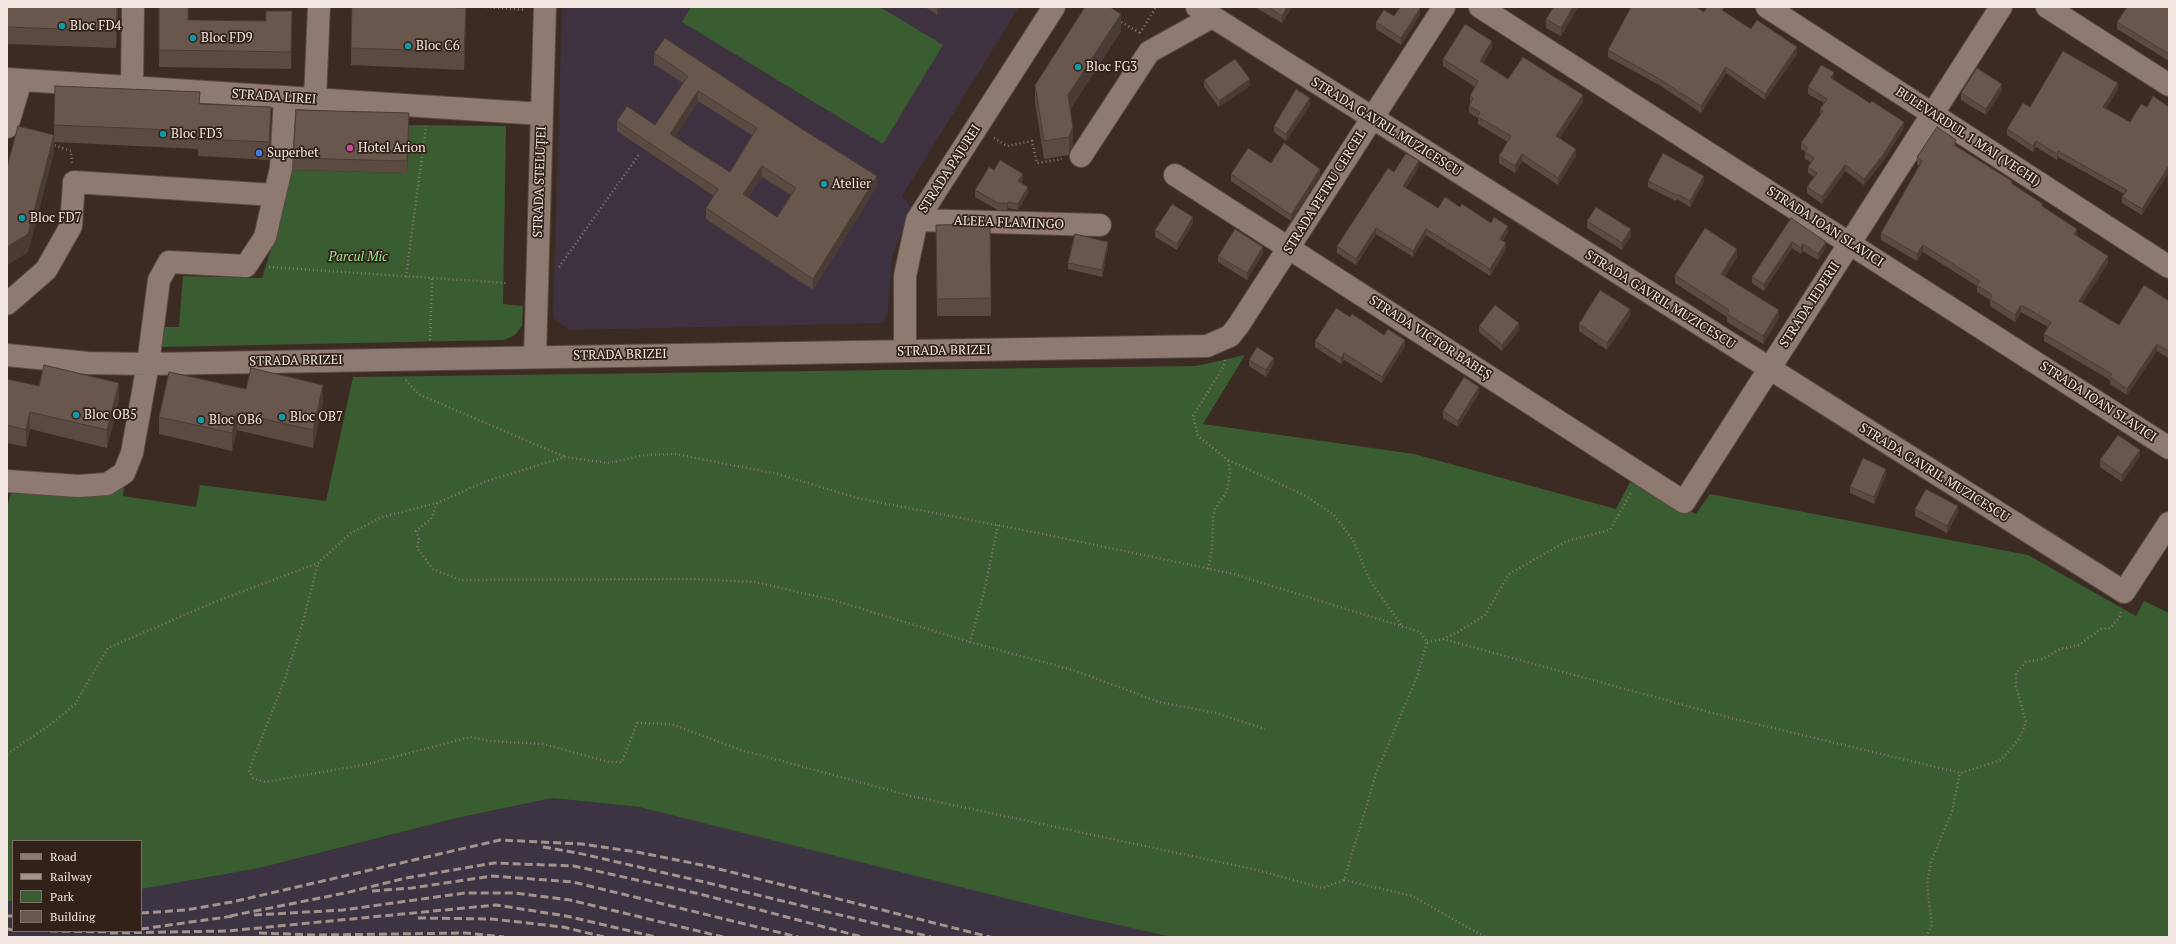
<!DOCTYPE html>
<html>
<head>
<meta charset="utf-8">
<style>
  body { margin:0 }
  #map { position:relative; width:2176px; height:944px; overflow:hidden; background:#3c2b22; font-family:"PT Serif",serif }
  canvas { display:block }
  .frame { position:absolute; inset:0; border:8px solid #f2e7e1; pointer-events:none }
  .legend { position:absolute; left:12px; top:840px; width:130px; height:92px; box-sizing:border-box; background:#322119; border:1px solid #7f7069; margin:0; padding:5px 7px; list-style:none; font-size:12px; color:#f2e7e1 }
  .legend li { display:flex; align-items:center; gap:8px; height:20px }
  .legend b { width:20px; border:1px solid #7f7069 }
</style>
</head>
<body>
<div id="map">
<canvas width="2176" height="944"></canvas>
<div class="frame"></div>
<ul class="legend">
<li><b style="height:5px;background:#8e7a70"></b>Road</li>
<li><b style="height:5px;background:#a2948d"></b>Railway</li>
<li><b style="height:11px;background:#395c30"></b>Park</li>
<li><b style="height:11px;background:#69564c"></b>Building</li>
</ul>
</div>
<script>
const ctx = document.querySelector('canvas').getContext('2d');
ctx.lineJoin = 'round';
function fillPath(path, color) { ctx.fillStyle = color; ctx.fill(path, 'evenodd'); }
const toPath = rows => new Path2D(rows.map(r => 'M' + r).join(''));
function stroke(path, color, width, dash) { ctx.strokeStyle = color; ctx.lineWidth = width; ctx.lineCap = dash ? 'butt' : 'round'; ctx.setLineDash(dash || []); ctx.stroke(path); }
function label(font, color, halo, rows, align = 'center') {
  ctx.font = font + ' "PT Serif",serif'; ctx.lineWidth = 3.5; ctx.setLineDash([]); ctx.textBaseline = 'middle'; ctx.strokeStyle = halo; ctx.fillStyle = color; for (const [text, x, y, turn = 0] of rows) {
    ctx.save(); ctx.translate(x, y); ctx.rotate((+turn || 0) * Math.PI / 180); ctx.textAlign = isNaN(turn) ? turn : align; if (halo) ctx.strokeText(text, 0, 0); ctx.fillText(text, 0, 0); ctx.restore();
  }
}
const industrial = toPath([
  [552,798,639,807,1172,937,7,937,7,868,13,866,13,931,141,931,141,841,383,837,457,818]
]);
const education = toPath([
  [562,7,1019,7,902,196,911,207,892,257,888,312,883,323,570,330,553,318]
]);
const green = toPath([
  [691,7,880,7,943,45,883,144,682,22],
  [409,125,506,126,503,304,523,306,522,326,515,335,504,340,161,347,162,327,179,327,183,276,262,278,276,234,291,170,407,173],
  [1245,355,1203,424,1414,454,1616,509,1630,482,1696,514,1710,494,2028,555,2136,616,2144,601,2169,613,2169,937,1172,937,1069,914,639,807,552,798,457,818,259,868,141,889,141,841,13,841,13,901,7,901,7,507,13,486,125,479,123,496,196,507,200,485,326,501,353,377,1196,366]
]);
const path = toPath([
  [486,7,526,10],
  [1118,20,1140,33],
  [1140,33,1156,7],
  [994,138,1007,146,1032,141,1037,163,1062,159],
  [51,144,71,151,72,163],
  [269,267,506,283],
  [559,267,640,153],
  [406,277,426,126],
  [430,340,432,278],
  [1225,360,1224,366,1193,416,1198,436,1228,460,1306,496,1334,515,1353,540,1370,581,1402,626],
  [406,380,418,394,565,457],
  [437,503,431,519,416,531,419,539,417,548,433,569,460,580,693,579,755,582,833,600,970,642],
  [998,525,984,592,970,642,1076,671,1159,702,1216,713,1265,729],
  [1208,569,1212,550,1213,518,1215,509,1227,491,1230,473,1228,460],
  [1443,639,1458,632,1485,615,1509,574,1567,541,1610,530,1632,491],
  [1427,642,1443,639,1731,718,1961,773,2001,760,2019,739,2026,722,2016,686,2016,673,2026,662,2043,659,2060,649,2079,645,2101,629,2110,628,2119,618,2121,612],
  [7,754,50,725,75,704,108,648,212,603,318,563,351,533,382,517,437,503,484,482,565,457,609,463,645,455,675,454,778,474,857,498,1038,533,1234,574,1420,632,1427,642,1417,677,1377,771,1344,880,1322,888,1257,870,911,796,741,750,671,724,637,723,622,762,609,762,543,744,489,741,470,737,368,764,265,782,253,778,249,770,286,676,303,622,318,563],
  [1344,880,1412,896,1485,937],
  [1926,937,1932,925,1927,885,1931,862,1952,811,1960,773]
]);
const minor = toPath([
  [1197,7,2124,592,2169,523],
  [1480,7,2169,448],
  [1767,7,2169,267],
  [2047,7,2169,85],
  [7,79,542,114],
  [132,87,133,7],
  [315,99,319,7],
  [7,127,21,80],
  [1081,156,1149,52,1212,17],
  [1175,175,1684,502,2001,7],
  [917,220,1100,225],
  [7,304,46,270,71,226,74,182,274,195],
  [905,351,905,276,917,220,1054,7],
  [7,355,88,363,148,364,1207,346,1230,336,1238,326,1444,7],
  [535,357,545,7],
  [7,481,78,486,107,484,124,473,132,453,148,364,159,280,169,262,246,266,265,237,281,168,285,97]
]);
const rail = toPath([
  [543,847,578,853,704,882,931,937],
  [372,891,412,888,492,876,573,882,798,937],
  [141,913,186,910,232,902,500,840,582,844,637,852,707,866,990,937],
  [254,915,343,910,465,893,515,893,570,900,723,937],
  [7,916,13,916],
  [230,916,345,893,406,878,494,863,574,866,700,894,862,937],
  [418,918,492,919,563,927,604,937],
  [7,929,13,930],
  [141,929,234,916],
  [50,931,115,932],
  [110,933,227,931,496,905,566,916,656,937],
  [259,933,317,935,466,933,504,937]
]);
const wall = toPath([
  [7,7,118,7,116,48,7,44],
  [159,7,188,20,266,21,292,11,291,69,159,67],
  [925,7,941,7,937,15],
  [1255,7,1292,7,1282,23],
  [1578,7,1561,36,1546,28,1546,19],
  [2169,7,2169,61,2117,29,2117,22],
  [1655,8,1704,12,1724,11,1751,29,1797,54,1765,100,1726,73,1701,113,1661,86,1608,57,1608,50],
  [1420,15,1401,45,1376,29,1376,22],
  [466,26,464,70,351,65,351,48],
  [1121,31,1070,109,1073,145,1069,155,1044,159,1035,102,1035,85],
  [1492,48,1483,63,1508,79,1583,102,1559,139,1576,156,1558,185,1522,161,1515,173,1499,163,1499,156,1508,142,1478,124,1478,118,1469,113,1469,106,1470,104,1470,96,1475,87,1443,66,1443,59],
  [654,53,877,186,813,290,706,219,706,208,714,196,617,131,617,121,655,125,683,83,654,64],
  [698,101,752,135,730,172,675,137],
  [762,177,791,195,777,217,748,197],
  [1833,79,1904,128,1883,161,1864,185,1845,171,1822,204,1807,193,1807,187,1814,177,1808,173,1808,167,1811,162,1805,159,1805,152,1801,149,1801,143,1820,115,1820,109,1824,103,1808,94,1808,87,1834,79],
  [1204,80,1250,86,1219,107,1204,87],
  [2002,90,1986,115,1961,100,1961,93],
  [2118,90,2106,108,2130,122,2147,107,2169,107,2169,231,2168,173,2142,215,2122,203,2122,197,2124,194,2058,157,2057,160,2036,147,2033,152,2007,135,2007,129,2030,107],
  [200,104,271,125,269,160,198,156,198,149,54,142,54,152,28,252,7,265,7,167,54,135,54,125],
  [1310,105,1286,141,1274,132,1274,126],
  [409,125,407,173,293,170,293,158],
  [1956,146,2012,183,2043,207,2108,263,2082,303,2119,325,2169,301,2168,358,2157,351,2127,395,2110,384,2110,380,2044,341,2044,334,2048,327,2021,312,2015,322,1990,306,1990,300,1977,292,1977,286,1923,252,1917,261,1881,240,1881,233,1919,166,1917,164,1917,157],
  [1419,167,1406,188,1438,208,1460,207,1508,232,1503,241,1506,249,1490,276,1426,235,1413,257,1376,234,1356,265,1337,253,1337,246],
  [994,170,1023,180,1021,183,1028,193,1018,210,1008,208,1007,210,998,210,975,197,975,190],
  [1231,174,1320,175,1291,221,1231,181],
  [1648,181,1704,181,1690,207,1677,199,1676,201,1648,187],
  [1791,218,1826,248,1818,260,1803,251,1801,254,1792,248,1764,291,1752,283,1752,277],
  [1587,221,1631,236,1622,250,1587,228],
  [1193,223,1177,250,1155,237,1155,230],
  [990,224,991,316,937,316,936,225],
  [1108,248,1102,277,1068,269,1068,263],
  [1263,253,1247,280,1218,262,1218,256],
  [1737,257,1725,276,1779,318,1763,344,1727,322,1727,317,1675,283,1675,275],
  [1630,316,1607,350,1579,331,1579,324],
  [1350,317,1405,346,1382,383,1344,360,1341,364,1315,347,1315,341],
  [1479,326,1519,330,1502,351,1479,332],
  [1249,360,1274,364,1266,377,1249,366],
  [7,379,39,386,119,400,107,448,30,429,26,447,7,443],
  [246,389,323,402,313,448,237,430,232,451,159,434,159,417],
  [1479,393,1458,427,1443,418,1443,411],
  [2140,456,2122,482,2100,467,2100,460],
  [1886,475,1874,504,1850,493,1850,487],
  [1915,509,1958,512,1947,533,1915,516]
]);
const shadedWall = toPath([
  [117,7,118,7,116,48,116,31],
  [937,7,941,7,937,15],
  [1287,7,1292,7,1282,23,1282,16],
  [1573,7,1578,7,1561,36,1561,28],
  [466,8,466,26,464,70,464,52],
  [1420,9,1420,15,1401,45,1401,38],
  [1121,14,1121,31,1068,113,1068,95],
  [1492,41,1492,48,1480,68,1480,61],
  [1797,47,1797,54,1765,100,1765,94],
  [1726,67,1726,73,1701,113,1701,106],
  [1834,72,1834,79,1831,84,1831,78],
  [1250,79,1250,86,1219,107,1219,101],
  [2118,83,2118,90,2103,113,2103,107],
  [2002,84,2002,90,1986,115,1986,109],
  [698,91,698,101,670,145,670,134],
  [1583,95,1583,102,1556,144,1556,136],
  [1310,98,1310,105,1286,141,1286,134],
  [271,107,271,125,269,160,269,142],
  [1904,122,1904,128,1883,161,1864,185,1864,179],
  [1073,127,1073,145,1069,155,1069,137],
  [54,135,54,152,28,252,7,265,7,247],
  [1956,140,1956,147,1954,145],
  [2036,141,2036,147,2033,152,2033,146],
  [1576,149,1576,156,1558,185,1558,178],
  [2058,151,2058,157,2057,160,2057,154],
  [1522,154,1522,161,1515,173,1515,166],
  [1419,161,1419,167,1403,192,1403,186],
  [1845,165,1845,171,1822,204,1822,197],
  [762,166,762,177,743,204,743,194],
  [2168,167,2168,173,2142,215,2142,209],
  [1320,169,1320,175,1291,221,1291,215],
  [1023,174,1023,180,1018,187,1018,181],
  [877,176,877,186,813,290,813,279],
  [1704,176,1704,181,1690,207,1690,201],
  [1028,187,1028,193,1018,210,1018,204],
  [1008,202,1008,208,1007,210,1007,204],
  [1193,217,1193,223,1177,250,1177,244],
  [1508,226,1508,232,1500,245,1500,239],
  [1376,228,1376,234,1356,265,1356,259],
  [1426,229,1426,235,1413,257,1413,251],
  [1631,229,1631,236,1622,250,1622,243],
  [2077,229,2077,236,2074,241,2074,234],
  [1108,242,1108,248,1102,277,1102,270],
  [1792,242,1792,248,1764,291,1764,284],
  [1826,242,1826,248,1818,260,1818,254],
  [1506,243,1506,249,1490,276,1490,269],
  [1803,244,1803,251,1801,254,1801,248],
  [1923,245,1923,252,1917,261,1917,254],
  [1263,247,1263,253,1247,280,1247,273],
  [1737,249,1737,257,1721,282,1721,274],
  [2108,256,2108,263,2079,308,2079,301],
  [2021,305,2021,312,2015,322,2015,315],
  [1630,309,1630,316,1607,350,1607,343],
  [1779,310,1779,318,1763,344,1763,336],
  [1519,323,1519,330,1502,351,1502,345],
  [1405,340,1405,346,1382,383,1382,377],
  [2157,344,2157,351,2127,395,2127,389],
  [2169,349,2169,356,2168,358,2168,351],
  [1344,353,1344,360,1341,364,1341,358],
  [1274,358,1274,364,1266,377,1266,370],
  [119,383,119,400,107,448,107,430],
  [323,385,323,402,313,448,313,430],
  [1479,387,1479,393,1458,427,1458,421],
  [30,412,30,429,26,447,26,430],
  [237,413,237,430,232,451,232,433],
  [2140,450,2140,456,2122,482,2122,475],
  [1886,469,1886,475,1874,504,1874,497],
  [1958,506,1958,512,1947,533,1947,526]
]);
const building = toPath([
  [7,7,117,7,116,31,7,27,7,7],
  [159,7,188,7,188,20,266,21,266,11,292,11,291,52,159,50,159,7],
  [352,7,437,7,466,8,464,52,351,48,352,7],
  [1085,7,1110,7,1121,14,1068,95,1073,127,1069,137,1044,141,1035,85,1085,7],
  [1268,7,1287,7,1282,16,1268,7],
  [1400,7,1418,7,1420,9,1401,38,1376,22,1384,10,1394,16,1400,7],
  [1554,7,1573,7,1561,28,1546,19,1554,7],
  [1631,7,1653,7,1655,8,1655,7,1696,7,1704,12,1707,7,1722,7,1724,8,1722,10,1751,29,1757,20,1797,47,1765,94,1726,67,1701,106,1661,80,1608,50,1631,7],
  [2127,7,2169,7,2169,54,2117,22,2127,7],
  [1465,24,1492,41,1480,61,1508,79,1523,57,1583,95,1556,136,1576,149,1558,178,1522,154,1515,166,1499,156,1511,136,1478,117,1480,112,1469,106,1473,98,1470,96,1478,81,1443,59,1465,24],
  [665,38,799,127,877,176,813,279,706,208,718,189,617,121,627,106,655,125,688,76,654,53,665,38],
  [698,91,757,128,730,172,670,134,698,91],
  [762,166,796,188,777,217,743,194,762,166],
  [2063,51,2118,83,2103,107,2130,122,2141,104,2147,107,2153,96,2169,107,2169,225,2168,167,2142,209,2122,197,2127,190,2058,151,2057,154,2036,141,2033,146,2007,129,2023,103,2030,107,2063,51],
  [1235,59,1250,79,1219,101,1204,80,1235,59],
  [1821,65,1834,72,1831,78,1870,103,1872,101,1904,122,1883,155,1864,179,1845,165,1822,197,1807,187,1817,173,1808,167,1814,158,1805,152,1808,148,1801,143,1823,111,1820,109,1827,99,1808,87,1821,65],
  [1977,68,2002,84,1986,109,1961,93,1977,68],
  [55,86,200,92,199,104,271,107,269,142,198,139,198,131,54,125,55,86],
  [1296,89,1310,98,1286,134,1274,126,1296,89],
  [296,110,409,113,407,161,293,158,296,110],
  [18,126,54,135,28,234,7,247,7,167,18,126],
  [1937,127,1956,140,1954,145,2012,181,2011,183,2043,204,2042,206,2077,229,2074,234,2108,256,2079,301,2119,325,2144,285,2169,301,2169,349,2168,351,2157,344,2127,389,2110,377,2112,374,2044,334,2051,322,2021,305,2015,315,1990,299,1992,295,1977,285,1980,281,1923,245,1917,254,1881,233,1922,161,1917,157,1937,127],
  [1284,143,1320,169,1291,215,1231,174,1248,148,1271,163,1284,143],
  [1406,153,1419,161,1403,186,1438,208,1445,197,1460,207,1462,204,1491,223,1494,217,1508,226,1500,239,1506,243,1490,269,1426,229,1413,251,1376,228,1356,259,1337,246,1388,168,1394,172,1406,153],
  [1663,153,1704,176,1690,201,1677,194,1676,195,1648,181,1663,153],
  [1000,160,1023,174,1018,181,1028,187,1018,204,1008,202,1007,204,998,203,975,190,989,167,994,170,1000,160],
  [1172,204,1193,217,1177,244,1155,230,1172,204],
  [1596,207,1631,229,1622,243,1587,221,1596,207],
  [1791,218,1826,242,1818,254,1803,244,1801,248,1792,242,1764,284,1752,277,1791,218],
  [990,224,991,298,937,299,936,225,990,224],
  [1705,228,1737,249,1721,274,1779,310,1763,336,1727,314,1729,310,1675,275,1705,228],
  [1235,229,1263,247,1247,273,1218,256,1235,229],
  [1075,234,1108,242,1102,270,1068,263,1075,234],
  [1600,290,1630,309,1607,343,1579,324,1600,290],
  [1495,305,1519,323,1502,345,1479,326,1495,305],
  [1336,308,1350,317,1352,314,1384,335,1388,329,1405,340,1382,377,1344,353,1341,358,1315,341,1336,308],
  [1257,347,1274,358,1266,370,1249,360,1257,347],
  [44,365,119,383,107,430,30,412,26,430,7,425,7,379,39,386,44,365],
  [251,368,323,385,313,430,237,413,232,433,159,417,169,372,246,389,251,368],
  [1464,377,1479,387,1458,421,1443,411,1464,377],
  [2118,435,2140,450,2122,475,2100,460,2118,435],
  [1863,458,1886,469,1874,497,1850,487,1863,458],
  [1926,489,1958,506,1947,526,1915,509,1926,489]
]);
const markers = [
  [62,26,4,"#0f9aa8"],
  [193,38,4,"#0f9aa8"],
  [408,46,4,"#0f9aa8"],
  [1078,67,4,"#0f9aa8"],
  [163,134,4,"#0f9aa8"],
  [350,148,4,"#d1479c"],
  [259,153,4,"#3f7fe0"],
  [824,184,4,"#0f9aa8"],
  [22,218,4,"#0f9aa8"],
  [76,415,4,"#0f9aa8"],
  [282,417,4,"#0f9aa8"],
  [201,420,4,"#0f9aa8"]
];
const poiNames = [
  ["Bloc FD4",70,26],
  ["Bloc FD9",201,38],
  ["Bloc C6",416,46],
  ["Bloc FG3",1086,67],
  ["Bloc FD3",171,134],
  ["Hotel Arion",358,148],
  ["Superbet",267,153],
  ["Atelier",832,184],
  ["Bloc FD7",30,218],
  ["Bloc OB5",84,415],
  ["Bloc OB7",290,417],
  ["Bloc OB6",209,420]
];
const streetNames = [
  ["STRADA LIREI",274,97,4],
  ["STRADA GAVRIL MUZICESCU",1386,127,32],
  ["BULEVARDUL 1 MAI (VECHI)",1968,137,33],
  ["STRADA PAJUREI",950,169,-57],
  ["STRADA STELUȚEI",540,182,-88],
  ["STRADA PETRU CERCEL",1325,192,-58],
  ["ALEEA FLAMINGO",1009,223,2],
  ["STRADA IOAN SLAVICI",1825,227,33],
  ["STRADA GAVRIL MUZICESCU",1660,300,32],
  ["STRADA IEDERII",1810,305,-57],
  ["STRADA VICTOR BABEȘ",1430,338,33],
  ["STRADA BRIZEI",944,351,-1],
  ["STRADA BRIZEI",620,355,-1],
  ["STRADA BRIZEI",296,361,-1],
  ["STRADA IOAN SLAVICI",2098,402,33],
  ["STRADA GAVRIL MUZICESCU",1934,473,32]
];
const parkNames = [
  ["Parcul Mic",358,257]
];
fillPath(industrial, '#3c3343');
fillPath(education, '#3f3240');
fillPath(green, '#395c30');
stroke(minor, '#594a43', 24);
stroke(path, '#887971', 2.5, [1, 3]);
stroke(minor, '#8e7a70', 22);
stroke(rail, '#a2948d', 3, [8, 4]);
fillPath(wall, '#5a4a41');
fillPath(shadedWall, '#4a3c35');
fillPath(building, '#69564c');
stroke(building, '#4a3c35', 1);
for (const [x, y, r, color] of markers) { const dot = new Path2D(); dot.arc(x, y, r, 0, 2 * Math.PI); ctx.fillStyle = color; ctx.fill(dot); stroke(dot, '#322119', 1.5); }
label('13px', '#f2e7e1', '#322119', poiNames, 'left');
label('13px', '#f2e7e1', '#322119', streetNames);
label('italic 13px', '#99e786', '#322119', parkNames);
</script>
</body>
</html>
